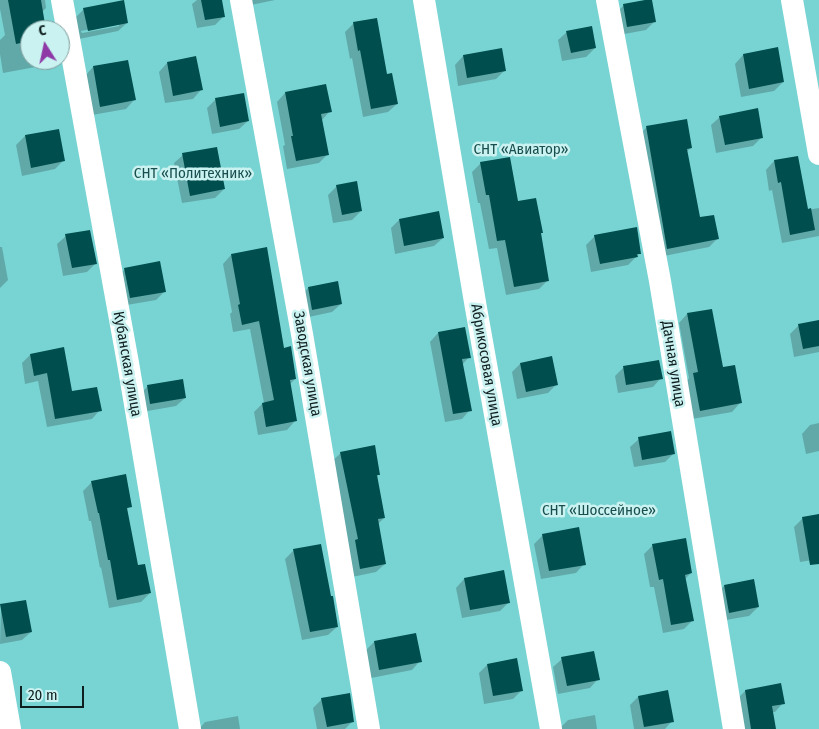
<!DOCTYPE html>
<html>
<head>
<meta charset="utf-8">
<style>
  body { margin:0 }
  #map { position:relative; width:819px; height:729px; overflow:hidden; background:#caf2f1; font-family:"Fira Sans Condensed",sans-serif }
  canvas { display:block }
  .north { position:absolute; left:20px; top:20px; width:50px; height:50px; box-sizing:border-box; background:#caf2f1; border:1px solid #7f9d9d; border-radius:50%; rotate:350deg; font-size:14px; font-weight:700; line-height:20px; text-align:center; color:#0f1e1e }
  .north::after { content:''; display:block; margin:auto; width:18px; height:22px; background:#8f39a6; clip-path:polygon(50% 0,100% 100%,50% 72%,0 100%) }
  .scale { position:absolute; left:20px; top:686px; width:64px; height:22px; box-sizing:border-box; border:2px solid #0f1e1e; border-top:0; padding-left:6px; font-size:15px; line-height:18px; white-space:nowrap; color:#0f1e1e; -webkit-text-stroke:4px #caf2f1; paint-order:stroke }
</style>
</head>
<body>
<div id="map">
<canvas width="819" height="729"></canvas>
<div class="north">С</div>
<div class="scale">20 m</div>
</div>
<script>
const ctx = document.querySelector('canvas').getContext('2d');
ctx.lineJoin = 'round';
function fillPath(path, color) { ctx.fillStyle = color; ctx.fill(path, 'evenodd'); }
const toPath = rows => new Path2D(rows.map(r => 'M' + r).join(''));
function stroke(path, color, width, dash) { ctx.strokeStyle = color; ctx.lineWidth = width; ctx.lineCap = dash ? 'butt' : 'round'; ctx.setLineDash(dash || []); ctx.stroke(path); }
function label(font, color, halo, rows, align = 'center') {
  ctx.font = font + ' "Fira Sans Condensed",sans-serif'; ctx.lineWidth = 5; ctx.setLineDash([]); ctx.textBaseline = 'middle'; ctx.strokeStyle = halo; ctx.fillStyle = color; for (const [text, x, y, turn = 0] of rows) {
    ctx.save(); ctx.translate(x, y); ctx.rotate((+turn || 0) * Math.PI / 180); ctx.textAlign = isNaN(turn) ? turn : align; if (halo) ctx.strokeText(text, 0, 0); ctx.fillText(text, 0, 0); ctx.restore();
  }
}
const green = toPath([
  [0,0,819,0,819,729,0,729],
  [30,30,60,30,60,60,30,60]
]);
const shadow = toPath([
  [0,0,45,0,46,8,42,12,45,30,30,30,30,60,47,60,41,66,3,73,0,54,0,40,5,35,0,9],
  [197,0,221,0,224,16,215,25,197,28,192,4],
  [250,0,275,0,251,5],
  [624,5,654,22,646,30,619,35,615,14],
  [84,9,127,23,118,31,79,39,75,18],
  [119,24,119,26,82,33,81,31],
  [354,23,386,76,397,104,388,112,363,117,352,58,350,59,345,32],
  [567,32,595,48,586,57,562,61,558,40],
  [777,49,783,82,774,91,741,97,735,64,743,55],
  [463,56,505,70,496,79,458,86,455,65],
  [167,63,201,90,193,99,165,103,159,72],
  [93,67,134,100,126,109,92,115,85,76],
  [285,93,330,111,322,120,327,155,319,163,287,169,283,146,285,145,277,102],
  [216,99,248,121,239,129,212,134,207,108],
  [720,117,762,137,753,146,716,153,711,125],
  [686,120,691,148,686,152,699,219,718,238,709,247,659,257,638,136,646,128],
  [58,130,63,161,55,169,22,176,16,145,25,136],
  [183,155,224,189,215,198,182,203,174,163],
  [774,161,807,210,819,208,819,236,782,243,772,190,769,191,766,170],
  [481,163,517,202,539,234,548,280,539,289,506,295,497,248,489,249,480,203,478,203,472,172],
  [337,186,361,211,352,220,333,223,328,195],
  [399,220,443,238,434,246,395,254,391,228],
  [66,236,95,264,87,272,63,276,57,244],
  [595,236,640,253,628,265,591,272,586,245],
  [0,247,2,247,8,280,0,288],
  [231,255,283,349,295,379,289,385,295,421,287,430,258,435,254,412,262,404,264,403,250,329,233,332,230,314,232,312,223,264],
  [125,269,165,291,156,300,121,306,116,278],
  [308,288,341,304,332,312,304,318,300,297],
  [687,314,722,369,740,403,732,412,692,419,685,383,689,378,679,323],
  [819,321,819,352,794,357,790,334,799,325],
  [438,333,469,357,462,365,470,410,462,419,445,422,430,342],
  [30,355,71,393,100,410,92,419,47,427,38,381,25,384,22,363],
  [520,364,556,385,548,393,517,399,512,372],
  [623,368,661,378,653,387,618,393,615,376],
  [148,386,185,398,176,406,142,412,139,395],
  [819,423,819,451,806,454,802,434,810,425],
  [639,439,674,453,665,462,634,467,630,447],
  [341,453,379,474,376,478,384,518,378,524,385,564,376,572,352,577,332,461],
  [92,482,130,506,126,510,137,567,150,593,141,602,109,608,101,567,100,568,91,521,89,521,83,491],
  [819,515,819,559,800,562,794,527,802,519],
  [543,535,584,564,576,573,541,579,534,544],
  [653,545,691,573,685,579,692,621,684,629,663,633,654,587,650,587,644,554],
  [294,550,330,598,337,627,328,635,302,640,285,559],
  [464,579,509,602,500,611,462,618,456,588],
  [724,586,758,607,749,616,720,621,716,594],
  [1,605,31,632,22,640,0,644],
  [374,642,420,661,412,670,371,678,366,650],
  [562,659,598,679,590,688,558,694,553,667],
  [487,665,522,690,513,699,484,704,479,673],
  [780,685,783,703,775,712,772,712,775,729,742,729,736,700,745,691],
  [638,697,672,721,665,729,634,729,630,705],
  [322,699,353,721,345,729,317,729,313,708],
  [595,715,597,729,559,729,568,720],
  [238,716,240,729,199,729,205,722]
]);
const building = toPath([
  [8,0,41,0,46,30,30,30,30,41,16,44],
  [124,0,128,23,88,31,83,8],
  [201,0,222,0,225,17,205,20],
  [645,0,652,0,656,22,627,27,623,4],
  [377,18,387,74,392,73,398,104,371,109,360,50,358,51,353,22],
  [592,26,596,48,571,53,566,31],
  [778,47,784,82,749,89,743,54],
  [502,48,506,71,467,78,463,55],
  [196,56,203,90,173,96,167,62],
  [128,60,136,100,100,107,93,66],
  [326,84,332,112,321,114,329,155,296,161,291,136,293,136,285,92],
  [244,93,249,121,220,127,215,98],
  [758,108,763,138,725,145,719,116],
  [687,119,692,148,687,149,700,217,714,215,719,239,667,249,646,126],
  [59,129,65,161,31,168,25,135],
  [217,147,225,189,190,196,182,153],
  [798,156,808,209,811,208,815,230,790,235,781,182,778,183,774,160],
  [510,157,518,201,536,198,543,233,541,233,549,281,514,287,505,240,497,241,489,195,486,195,480,162],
  [357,181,362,211,342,215,336,185],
  [439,211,444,238,404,246,399,219],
  [637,227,641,254,637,254,638,257,600,264,594,235],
  [90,230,97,264,72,268,65,234],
  [267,247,284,348,291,346,296,379,290,380,297,421,266,427,262,403,274,400,259,321,242,325,238,305,240,304,231,254],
  [160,261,166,292,130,298,124,268],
  [338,281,342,304,312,310,308,287],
  [712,309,723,367,735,365,742,403,700,411,693,373,698,372,687,313],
  [819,320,819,346,803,349,798,324],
  [465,327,471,358,462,359,472,411,453,414,438,332],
  [64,347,72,391,97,387,102,411,55,419,47,373,34,376,30,354],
  [552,356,558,385,526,392,520,363],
  [659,360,663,379,626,385,623,366],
  [183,379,186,398,150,404,147,385],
  [671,431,675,454,642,460,638,437],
  [375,445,380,475,377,475,385,518,378,519,386,564,360,569,355,540,358,539,340,452],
  [126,474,132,507,127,508,138,565,145,564,151,593,117,600,110,560,108,560,99,513,98,513,91,481],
  [819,514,819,564,810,565,802,517],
  [579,527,586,565,549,571,542,534],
  [686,538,692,573,685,575,694,621,671,625,663,579,659,580,652,544],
  [321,544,331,596,333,596,338,627,310,632,293,549],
  [504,570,510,603,470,610,464,578],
  [754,579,759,607,729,613,724,585],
  [26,600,32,632,6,637,0,604],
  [416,633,422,662,379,670,374,641],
  [594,651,600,680,567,686,561,657],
  [517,658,523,691,493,696,487,664],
  [781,683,785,704,772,706,776,729,751,729,745,690],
  [668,690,674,722,644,727,638,696],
  [350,693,354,722,327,727,321,698]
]);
const street = toPath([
  [62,0,128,363,190,729],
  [241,0,302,334,369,729],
  [424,0,476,308,551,729],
  [607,0,660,281,734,729],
  [792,0,819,154],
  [0,672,10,729]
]);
const parkNames = [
  ["СНТ «Авиатор»",521,150],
  ["СНТ «Политехник»",193,174],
  ["СНТ «Шоссейное»",599,511]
];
const streetNames = [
  ["Кубанская улица",127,364,80],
  ["Заводская улица",307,364,80],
  ["Дачная улица",673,364,81],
  ["Абрикосовая улица",486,365,80]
];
fillPath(green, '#78d4d3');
fillPath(shadow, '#0003');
fillPath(building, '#004e4e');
stroke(street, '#fff', 22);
label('15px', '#184f4e', '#caf2f1', parkNames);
label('15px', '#0f1e1e', '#caf2f1', streetNames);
</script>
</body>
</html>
